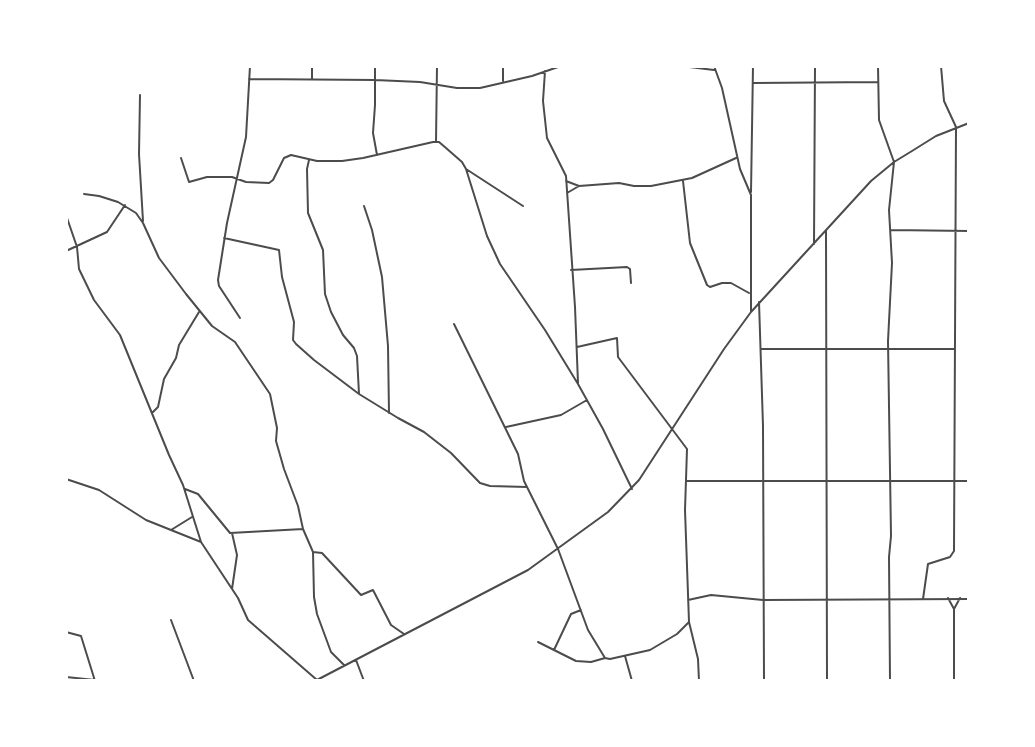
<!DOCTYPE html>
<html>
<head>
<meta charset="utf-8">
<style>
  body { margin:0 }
  #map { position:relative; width:1035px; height:747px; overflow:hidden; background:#fff; font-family:Raleway,sans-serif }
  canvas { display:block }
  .frame { position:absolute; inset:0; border:68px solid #fff; pointer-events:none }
</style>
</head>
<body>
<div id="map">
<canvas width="1035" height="747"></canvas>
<div class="frame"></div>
</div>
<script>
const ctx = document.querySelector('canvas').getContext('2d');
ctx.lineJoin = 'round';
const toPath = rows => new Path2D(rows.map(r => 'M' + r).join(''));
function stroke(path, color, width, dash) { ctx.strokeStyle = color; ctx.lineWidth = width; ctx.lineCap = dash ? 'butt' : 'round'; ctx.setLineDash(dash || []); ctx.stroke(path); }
const minor = toPath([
  [375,66,375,105,373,133,377,155],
  [503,66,503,81],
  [681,66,714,70],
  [714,66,722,88,740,169,751,195,751,312],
  [878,66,879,120,894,162,889,210,892,263,888,341,891,536,889,557,890,681],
  [545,71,543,101,547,138,566,176,575,307,578,383],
  [312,78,312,66],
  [249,79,375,80,420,82,457,88,480,88,532,76,561,66],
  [753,83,878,82],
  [140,95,139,154,143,221],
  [436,142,437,66],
  [181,158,189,182,207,177,232,177,246,182,269,183,273,180,284,158,291,155,317,161,342,161,363,158,433,142,439,142,446,148,462,162,466,169,487,236,500,264,545,330,578,384,603,429,632,489],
  [309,160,307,169,308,213,323,250,325,294,331,312,343,335,354,348,357,356,359,394],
  [466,169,523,206],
  [566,181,579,186,619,183,634,186,651,186,692,178,736,158],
  [683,181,690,243,707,285,710,287,722,283,731,283,749,293],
  [751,192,753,66],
  [567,193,579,186],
  [84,194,99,196,118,202,136,213,143,223,159,258,186,294,212,326,235,342,270,394,277,428,276,441,284,469,298,506,303,529,313,552,314,597,317,614,331,652,344,665],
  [364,206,372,230,382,277,388,346,389,413],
  [66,215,77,247,79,269,94,300,120,335,169,455,183,485,201,542,238,598,248,620,317,680],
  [826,230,827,681],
  [891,230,969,231],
  [224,238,279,250,282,277,294,322,293,340,296,344,314,360,359,394,398,418,424,432,451,453,480,483,490,486,527,487],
  [814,244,815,66],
  [66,251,107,232,125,205],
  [571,270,627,267,630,269,631,283],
  [759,302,763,426,764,681],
  [240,318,219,286,218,280,227,223,246,137,250,66],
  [454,324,518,454,524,481,558,549,588,630,605,658,610,659,650,650,677,634,689,622],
  [577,347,617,338,618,357,687,449,685,510,689,622,698,659,699,681],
  [762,349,955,349],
  [152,413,158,407,164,379,176,358,179,345,199,312],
  [506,427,561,415,587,400],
  [66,479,99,490,146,520,201,542],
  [687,481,969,481],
  [185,489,198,494,230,533,303,529],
  [171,530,192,517],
  [313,552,322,553,361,595,373,590,391,625,404,634],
  [232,589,237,555,232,533],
  [948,598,954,609],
  [923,599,928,564,950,557,954,551,956,127,944,101,941,66],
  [688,600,711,595,763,600,969,599],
  [171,620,194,681],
  [66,632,81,636,95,681],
  [538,642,576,661,591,662,605,658],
  [554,650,571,614,581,610],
  [625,656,632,681],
  [356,660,364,681],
  [66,677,95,680],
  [315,681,528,570,608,512,639,480,724,349,751,312,871,181,894,162,912,151,936,136,969,123],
  [954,681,954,609,960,598]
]);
stroke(minor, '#4c4c4c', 2);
</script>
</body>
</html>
